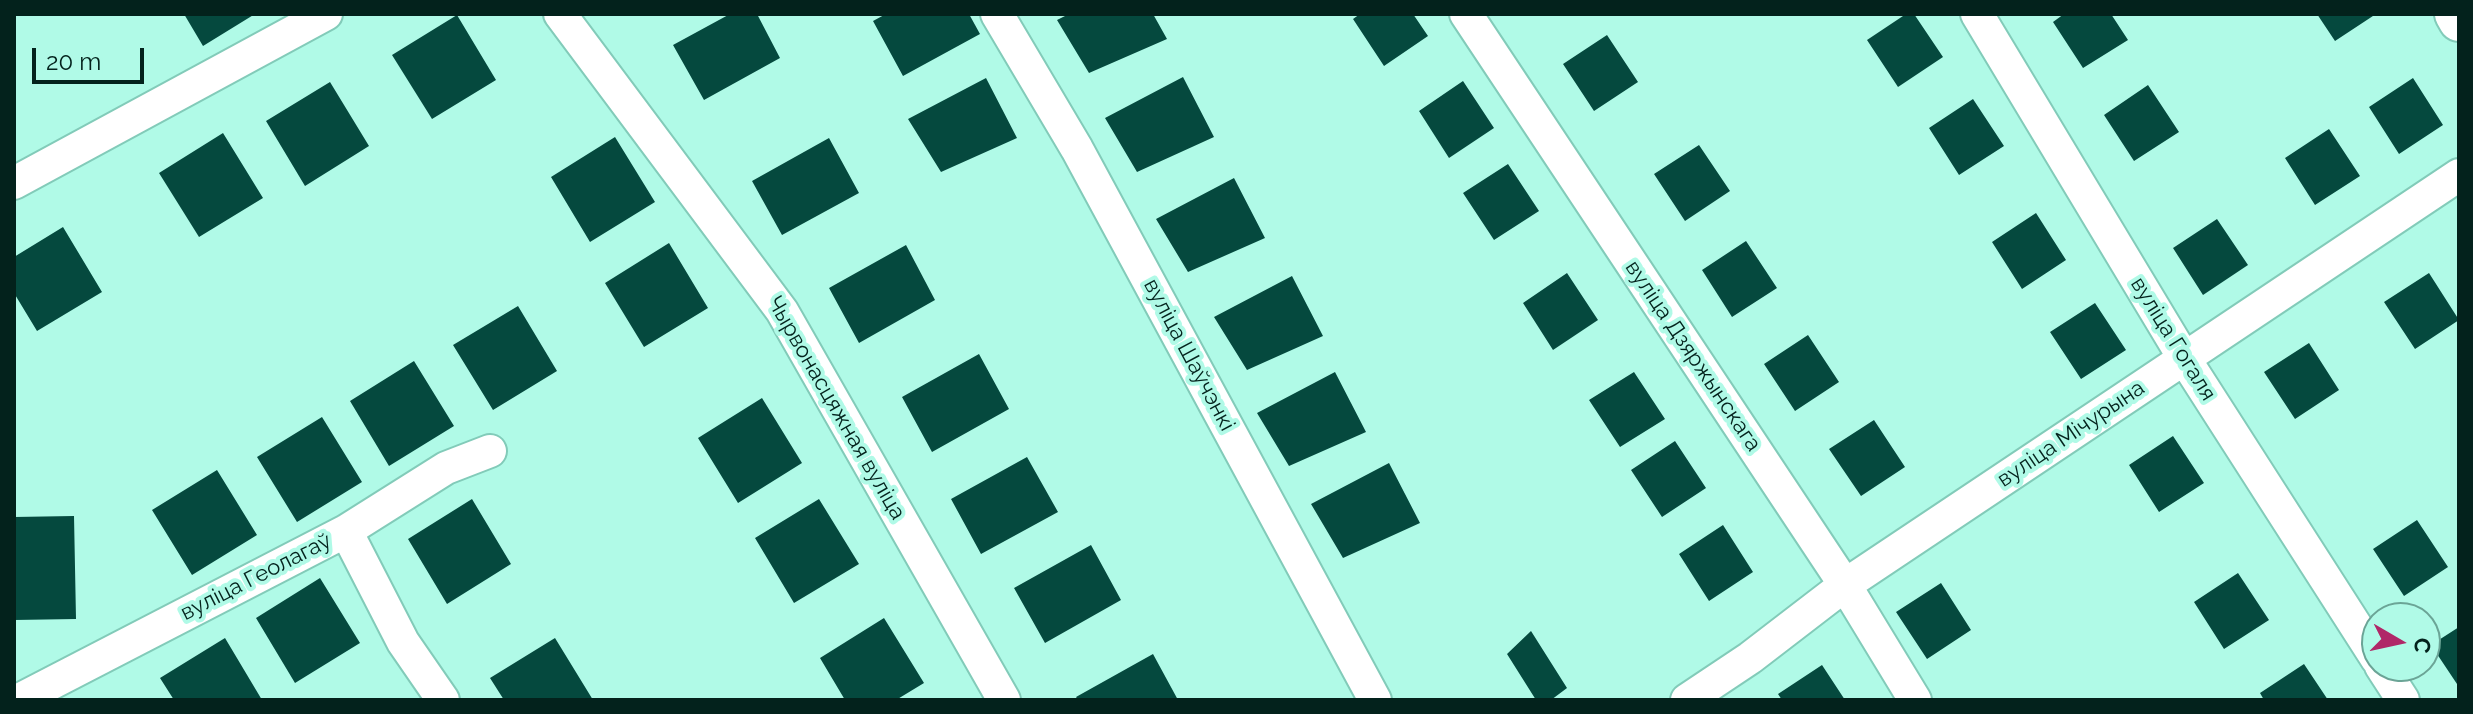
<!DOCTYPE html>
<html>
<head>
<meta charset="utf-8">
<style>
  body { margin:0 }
  #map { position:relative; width:2473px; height:714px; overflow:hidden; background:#b0fae7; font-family:Raleway,sans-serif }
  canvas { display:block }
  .frame { position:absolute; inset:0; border:16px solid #03221c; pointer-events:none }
  .north { position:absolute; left:2361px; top:602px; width:80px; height:80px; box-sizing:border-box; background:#b0fae7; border:2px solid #6ba496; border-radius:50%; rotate:99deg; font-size:22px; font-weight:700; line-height:32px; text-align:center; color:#03221c }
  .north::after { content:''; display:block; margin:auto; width:28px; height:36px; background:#b02768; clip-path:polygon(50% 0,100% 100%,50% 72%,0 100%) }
  .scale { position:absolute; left:32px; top:48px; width:112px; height:36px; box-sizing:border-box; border:4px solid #03221c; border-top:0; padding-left:10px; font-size:24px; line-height:28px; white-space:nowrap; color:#03221c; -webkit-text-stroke:6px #b0fae7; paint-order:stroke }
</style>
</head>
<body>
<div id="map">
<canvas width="2473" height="714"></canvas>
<div class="frame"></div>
<div class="north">С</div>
<div class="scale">20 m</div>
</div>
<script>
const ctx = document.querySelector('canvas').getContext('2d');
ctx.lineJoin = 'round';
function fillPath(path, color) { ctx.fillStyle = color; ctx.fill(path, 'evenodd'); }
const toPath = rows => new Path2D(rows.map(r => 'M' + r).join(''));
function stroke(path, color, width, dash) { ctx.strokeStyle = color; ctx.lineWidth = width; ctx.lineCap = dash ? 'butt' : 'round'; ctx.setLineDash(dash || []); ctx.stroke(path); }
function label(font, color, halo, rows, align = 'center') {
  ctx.font = font + ' Raleway,sans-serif'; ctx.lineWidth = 8; ctx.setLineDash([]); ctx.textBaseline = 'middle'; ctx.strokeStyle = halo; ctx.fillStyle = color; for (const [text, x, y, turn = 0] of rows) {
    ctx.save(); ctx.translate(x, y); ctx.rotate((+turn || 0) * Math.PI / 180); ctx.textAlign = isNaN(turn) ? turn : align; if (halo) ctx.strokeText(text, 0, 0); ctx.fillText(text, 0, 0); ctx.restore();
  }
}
const building = toPath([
  [184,14,255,14,203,46],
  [730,14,757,14,780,58,704,100,673,45],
  [886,14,969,14,980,34,903,76,873,21],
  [1069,14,1153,14,1167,39,1089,73,1057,20],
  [1360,14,1413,14,1428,36,1384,66,1353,19],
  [1906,14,1914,14,1943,57,1898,87,1867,40],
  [2064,14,2111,14,2128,40,2083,68,2053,22],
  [2317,14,2376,14,2335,41],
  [457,15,496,80,432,119,392,55],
  [1607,35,1638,82,1594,111,1563,64],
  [1183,77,1214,137,1137,172,1105,118],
  [986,78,1017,138,941,172,908,119],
  [2413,78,2443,125,2399,154,2369,107],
  [1463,81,1494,128,1449,158,1419,111],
  [330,82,369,146,305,186,266,121],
  [2148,85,2179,132,2134,161,2104,115],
  [1973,99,2004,146,1959,175,1929,128],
  [2329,129,2360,176,2315,205,2285,158],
  [223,133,263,198,199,237,159,173],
  [615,137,655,202,590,242,551,177],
  [829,138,859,193,782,235,752,181],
  [1699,145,1730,191,1685,221,1654,174],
  [1508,164,1539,211,1494,240,1463,193],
  [1234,178,1265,238,1188,272,1156,219],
  [2036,213,2066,260,2022,289,1992,242],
  [2217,219,2248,265,2203,295,2173,248],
  [63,227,102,292,37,331,14,293,14,257],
  [1746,241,1777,288,1732,317,1702,270],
  [669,243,708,308,644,347,605,283],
  [906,245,935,300,859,343,829,288],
  [1567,273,1598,320,1553,350,1523,303],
  [2429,273,2459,320,2415,349,2384,302],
  [1292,276,1323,336,1247,370,1214,317],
  [2095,303,2126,350,2081,379,2050,332],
  [518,306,557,371,493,410,453,345],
  [1808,335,1839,382,1795,411,1764,364],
  [2309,343,2339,390,2295,419,2264,372],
  [979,354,1009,409,932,452,902,397],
  [414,361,454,426,389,466,350,401],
  [1335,372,1366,432,1289,466,1257,413],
  [1634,372,1665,419,1620,447,1589,400],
  [762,398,802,463,738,503,698,438],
  [322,417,362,482,297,522,257,457],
  [1874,420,1905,467,1861,496,1829,449],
  [2173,436,2204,483,2159,512,2129,465],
  [1675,441,1706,488,1662,517,1631,470],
  [1027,457,1058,512,981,554,951,499],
  [1389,463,1420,523,1343,558,1311,504],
  [217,470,257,535,192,575,152,510],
  [472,499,511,564,447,604,408,539],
  [819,499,859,564,794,603,755,538],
  [74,516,76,619,14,620,14,517],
  [2417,520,2448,567,2404,596,2373,549],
  [1723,525,1753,572,1709,601,1679,554],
  [1091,545,1121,600,1045,643,1014,588],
  [2238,573,2269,620,2224,649,2194,602],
  [320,578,360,643,295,683,256,618],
  [1941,583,1971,630,1927,659,1896,612],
  [884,618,924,683,896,700,845,700,820,658],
  [2459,627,2459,687,2431,645],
  [1531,631,1567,688,1551,700,1536,700,1507,654],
  [225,638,262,700,174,700,160,678],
  [555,638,593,700,504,700,490,678],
  [1153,654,1178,700,1078,700,1076,697],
  [2304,664,2328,700,2264,700,2260,693],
  [1822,665,1845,700,1782,700,1778,694]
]);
const minor = toPath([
  [560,14,782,311,1004,700],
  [997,14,1077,149,1375,700],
  [1466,14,1845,585,1915,700],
  [1977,14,2184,358,2377,659],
  [14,183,326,14],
  [346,531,403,642,443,700],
  [2381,666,2403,700],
  [19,700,346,531,446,468,490,451],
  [1687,700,1750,658,1845,585,2459,175]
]);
const tertiary = toPath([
  [2455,14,2459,21]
]);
const streetNames = [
  ["вуліца Гогаля",2173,339,58],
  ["вуліца Шаўчэнкі",1189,355,62],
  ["вуліца Дзяржынскага",1693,356,56],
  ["Чырвонасцяжная вуліца",836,408,60],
  ["вуліца Мічурына",2071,434,-34],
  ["вуліца Геолагаў",256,577,-27]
];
fillPath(building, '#05493e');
stroke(minor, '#82cbb9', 36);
stroke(tertiary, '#82cbb9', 44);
stroke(minor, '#fff', 32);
stroke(tertiary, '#fff', 40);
label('22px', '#03221c', '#b0fae7', streetNames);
</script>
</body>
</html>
